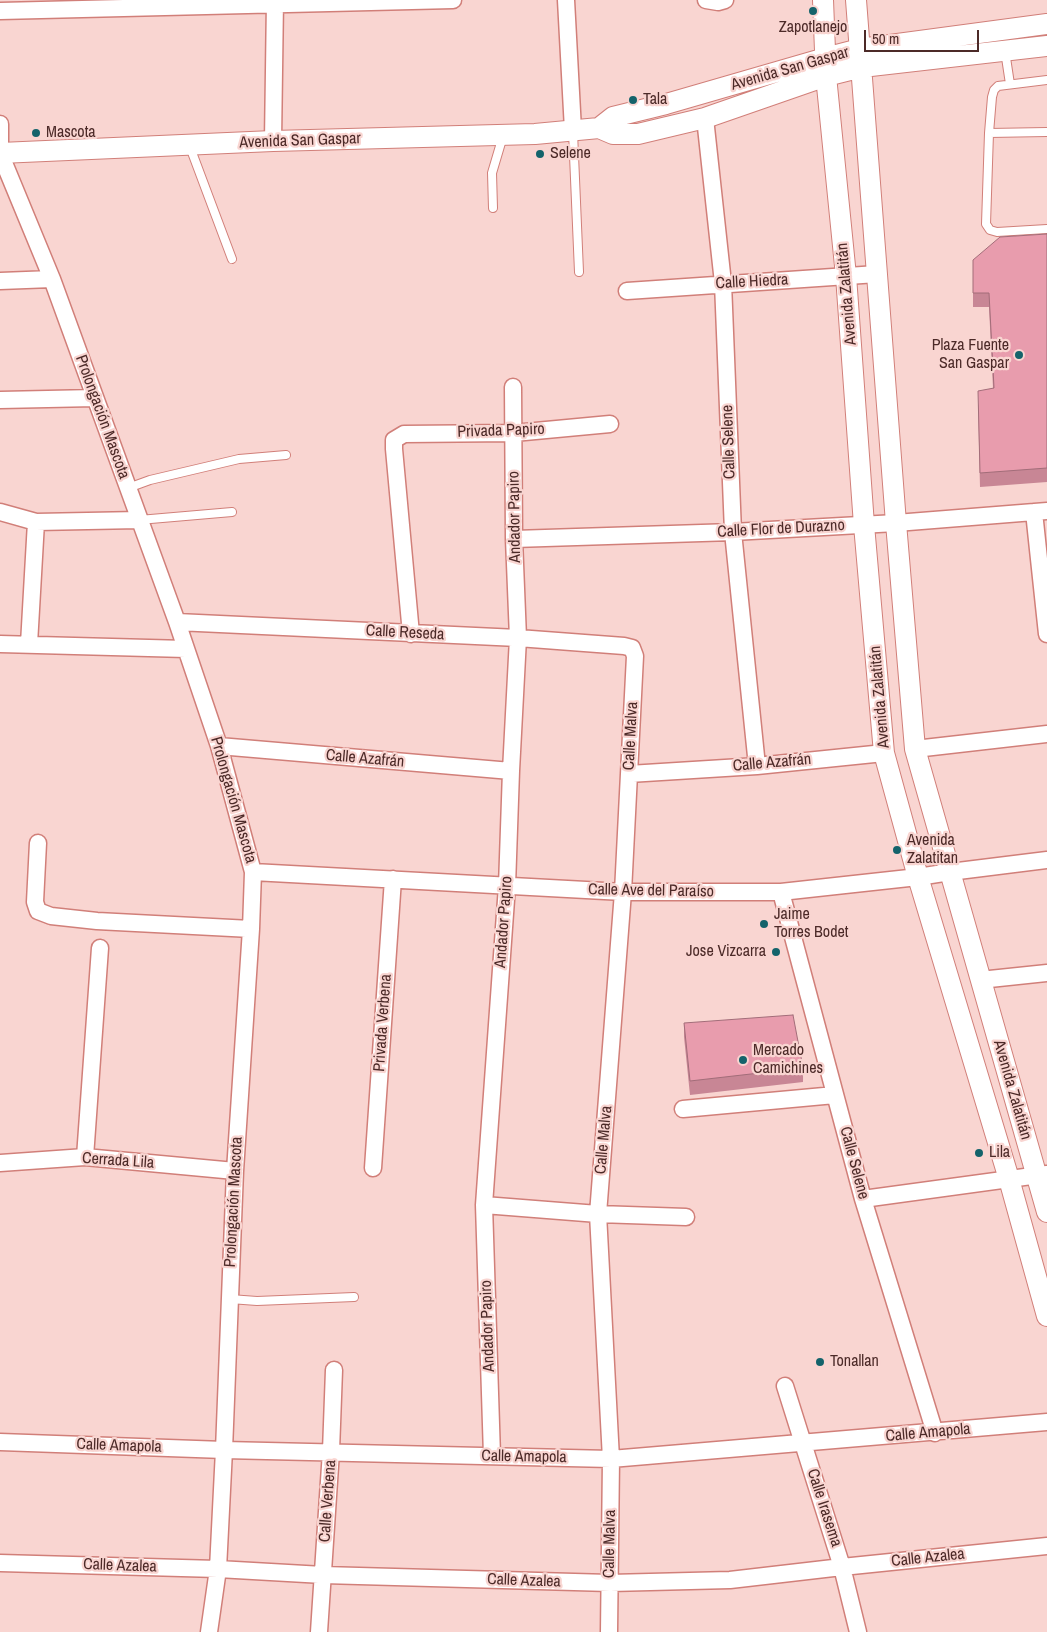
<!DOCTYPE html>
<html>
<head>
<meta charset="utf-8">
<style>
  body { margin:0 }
  #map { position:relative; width:1047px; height:1632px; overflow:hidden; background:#f9d5d1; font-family:"Archivo Narrow",sans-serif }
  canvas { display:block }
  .scale { position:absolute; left:864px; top:30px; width:115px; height:22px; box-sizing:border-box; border:2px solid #4c2a28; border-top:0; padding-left:6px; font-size:15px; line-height:18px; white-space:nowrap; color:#4c2a28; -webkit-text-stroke:4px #f9d5d1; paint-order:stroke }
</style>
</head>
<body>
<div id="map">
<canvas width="1047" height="1632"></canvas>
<div class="scale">50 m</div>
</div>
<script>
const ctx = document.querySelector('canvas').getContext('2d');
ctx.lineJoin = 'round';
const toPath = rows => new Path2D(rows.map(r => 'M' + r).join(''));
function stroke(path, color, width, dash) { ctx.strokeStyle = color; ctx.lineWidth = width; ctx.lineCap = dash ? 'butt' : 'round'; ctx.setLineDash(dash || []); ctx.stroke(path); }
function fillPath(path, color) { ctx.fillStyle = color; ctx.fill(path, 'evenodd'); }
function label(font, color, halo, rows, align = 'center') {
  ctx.font = font + ' "Archivo Narrow",sans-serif'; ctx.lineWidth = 4.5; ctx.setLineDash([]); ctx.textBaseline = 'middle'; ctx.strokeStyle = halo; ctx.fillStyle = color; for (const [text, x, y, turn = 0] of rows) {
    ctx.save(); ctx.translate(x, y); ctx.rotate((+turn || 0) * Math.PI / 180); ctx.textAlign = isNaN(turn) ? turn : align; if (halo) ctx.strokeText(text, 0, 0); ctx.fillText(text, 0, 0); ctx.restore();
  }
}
const service = toPath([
  [1005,51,1010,84],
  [1047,80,998,86,994,90,992,97,989,133,986,224,990,230,997,232,1047,229],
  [573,132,579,272],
  [989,133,1047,132],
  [190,147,232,259],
  [493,208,492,173,503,136],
  [128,488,150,480,239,459,286,455],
  [139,520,232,512],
  [230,1299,257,1301,354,1297]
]);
const minor = toPath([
  [566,0,573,130],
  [706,0,718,2,725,0],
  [0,11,453,0],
  [705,118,723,283,733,532,757,766],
  [0,124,0,153,52,279,177,622,219,746,253,872,251,929,235,1171,224,1450,218,1569,209,1632],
  [273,141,275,0],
  [0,281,52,279],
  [627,291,877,274],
  [0,400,95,398],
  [0,512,36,522,139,520],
  [1034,512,1047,634],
  [514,539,733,532,896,523,1047,511],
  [177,622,518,638,624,646,632,648,635,656,623,892,598,1214,611,1459,609,1632],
  [411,634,394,449,394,440,404,434,514,433,610,424],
  [0,644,186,649],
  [29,644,36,522],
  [219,746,511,771],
  [915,749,1047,734],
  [629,774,757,766,884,753],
  [38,843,35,902,38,911,51,916,97,921,251,929],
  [253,872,623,892,781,892,918,877,950,872,1047,860],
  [781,892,863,1199,935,1433],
  [980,980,1047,973],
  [683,1109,835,1095],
  [85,1157,100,948],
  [0,1163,85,1157,235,1171],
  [373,1168,393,879],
  [863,1199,1047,1174],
  [484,1205,598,1214,686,1217],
  [785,1386,842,1567,858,1632],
  [0,1442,224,1450,611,1459,1047,1422],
  [492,1456,484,1205,507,886,511,771,518,638,514,539,513,387],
  [0,1563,218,1569,323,1575,610,1583,730,1580,842,1567,1047,1546],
  [319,1632,331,1451,334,1370]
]);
const tertiary = toPath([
  [823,0,826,76,846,276,864,525,884,753,918,877,1009,1179,1047,1316],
  [856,0,896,523,915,749,1047,1212],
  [599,128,613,134,638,134,705,118,826,76,862,67,1047,46],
  [0,153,273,141,535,134,599,128,613,117,666,104,825,58,860,49,1047,24]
]);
const wall = toPath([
  [1047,234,1047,482,980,487,978,405,993,388,989,307,973,307,973,260],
  [684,1023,803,1068,803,1082,690,1095,684,1037]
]);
const building = toPath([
  [1047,234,1047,468,980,473,978,391,994,388,989,293,973,293,973,260,1000,237,1047,234],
  [793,1015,803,1068,690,1081,684,1023,793,1015]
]);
const markers = [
  [813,11,5,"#14636b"],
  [633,100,5,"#14636b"],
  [36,133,5,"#14636b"],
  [540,154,5,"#14636b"],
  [1019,355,5,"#14636b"],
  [897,850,5,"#14636b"],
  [764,924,5,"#14636b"],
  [776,952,5,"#14636b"],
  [743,1060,5,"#14636b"],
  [979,1153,5,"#14636b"],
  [820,1362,5,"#14636b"]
];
const poiNames = [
  ["Zapotlanejo",813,28,"center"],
  ["Tala",643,100],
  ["Mascota",46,133],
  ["Selene",550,154],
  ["Plaza Fuente",1009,346,"right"],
  ["San Gaspar",1009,364,"right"],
  ["Avenida",907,841],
  ["Zalatitan",907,859],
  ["Jaime",774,915],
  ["Torres Bodet",774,933],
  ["Jose Vizcarra",766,952,"right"],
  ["Mercado",753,1051],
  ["Camichines",753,1069],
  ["Lila",989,1153],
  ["Tonallan",830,1362]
];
const streetNames = [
  ["Avenida San Gaspar",790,69,-16],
  ["Avenida San Gaspar",300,141,-2],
  ["Calle Hiedra",752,282,-3],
  ["Avenida Zalatitán",847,294,-95],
  ["Prolongación Mascota",102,417,70],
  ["Privada Papiro",501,431,-2],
  ["Calle Selene",729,442,-92],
  ["Andador Papiro",515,517,-91],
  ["Calle Flor de Durazno",781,529,-3],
  ["Calle Reseda",405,633,3],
  ["Avenida Zalatitán",880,697,-95],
  ["Calle Malva",631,736,-87],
  ["Calle Azafrán",365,759,5],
  ["Calle Azafrán",772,763,-5],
  ["Prolongación Mascota",233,800,74],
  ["Calle Ave del Paraíso",651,891,1],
  ["Andador Papiro",504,922,-86],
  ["Privada Verbena",383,1023,-86],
  ["Avenida Zalatitán",1012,1090,74],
  ["Calle Malva",604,1140,-85],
  ["Cerrada Lila",118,1161,4],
  ["Calle Selene",854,1163,75],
  ["Prolongación Mascota",234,1202,-87],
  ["Andador Papiro",488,1326,-92],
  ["Calle Amapola",928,1433,-5],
  ["Calle Amapola",119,1446,2],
  ["Calle Amapola",524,1457,1],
  ["Calle Verbena",328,1501,-86],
  ["Calle Irasema",824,1508,72],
  ["Calle Malva",610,1544,-89],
  ["Calle Azalea",928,1558,-6],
  ["Calle Azalea",120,1566,2],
  ["Calle Azalea",524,1581,2]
];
stroke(service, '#d17f79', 10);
stroke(minor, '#d17f79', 19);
stroke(tertiary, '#d17f79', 22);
stroke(service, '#fff', 8);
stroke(minor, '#fff', 16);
stroke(tertiary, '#fff', 20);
fillPath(wall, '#c88695');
fillPath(building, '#e89cad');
stroke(building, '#a26d79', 1);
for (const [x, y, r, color] of markers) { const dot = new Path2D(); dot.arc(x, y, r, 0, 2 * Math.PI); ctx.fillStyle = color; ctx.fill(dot); stroke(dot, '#f9d5d1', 2); }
label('16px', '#4c2a28', '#f9d5d1', poiNames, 'left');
label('16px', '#4c2a28', '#f9d5d1', streetNames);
</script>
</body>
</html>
